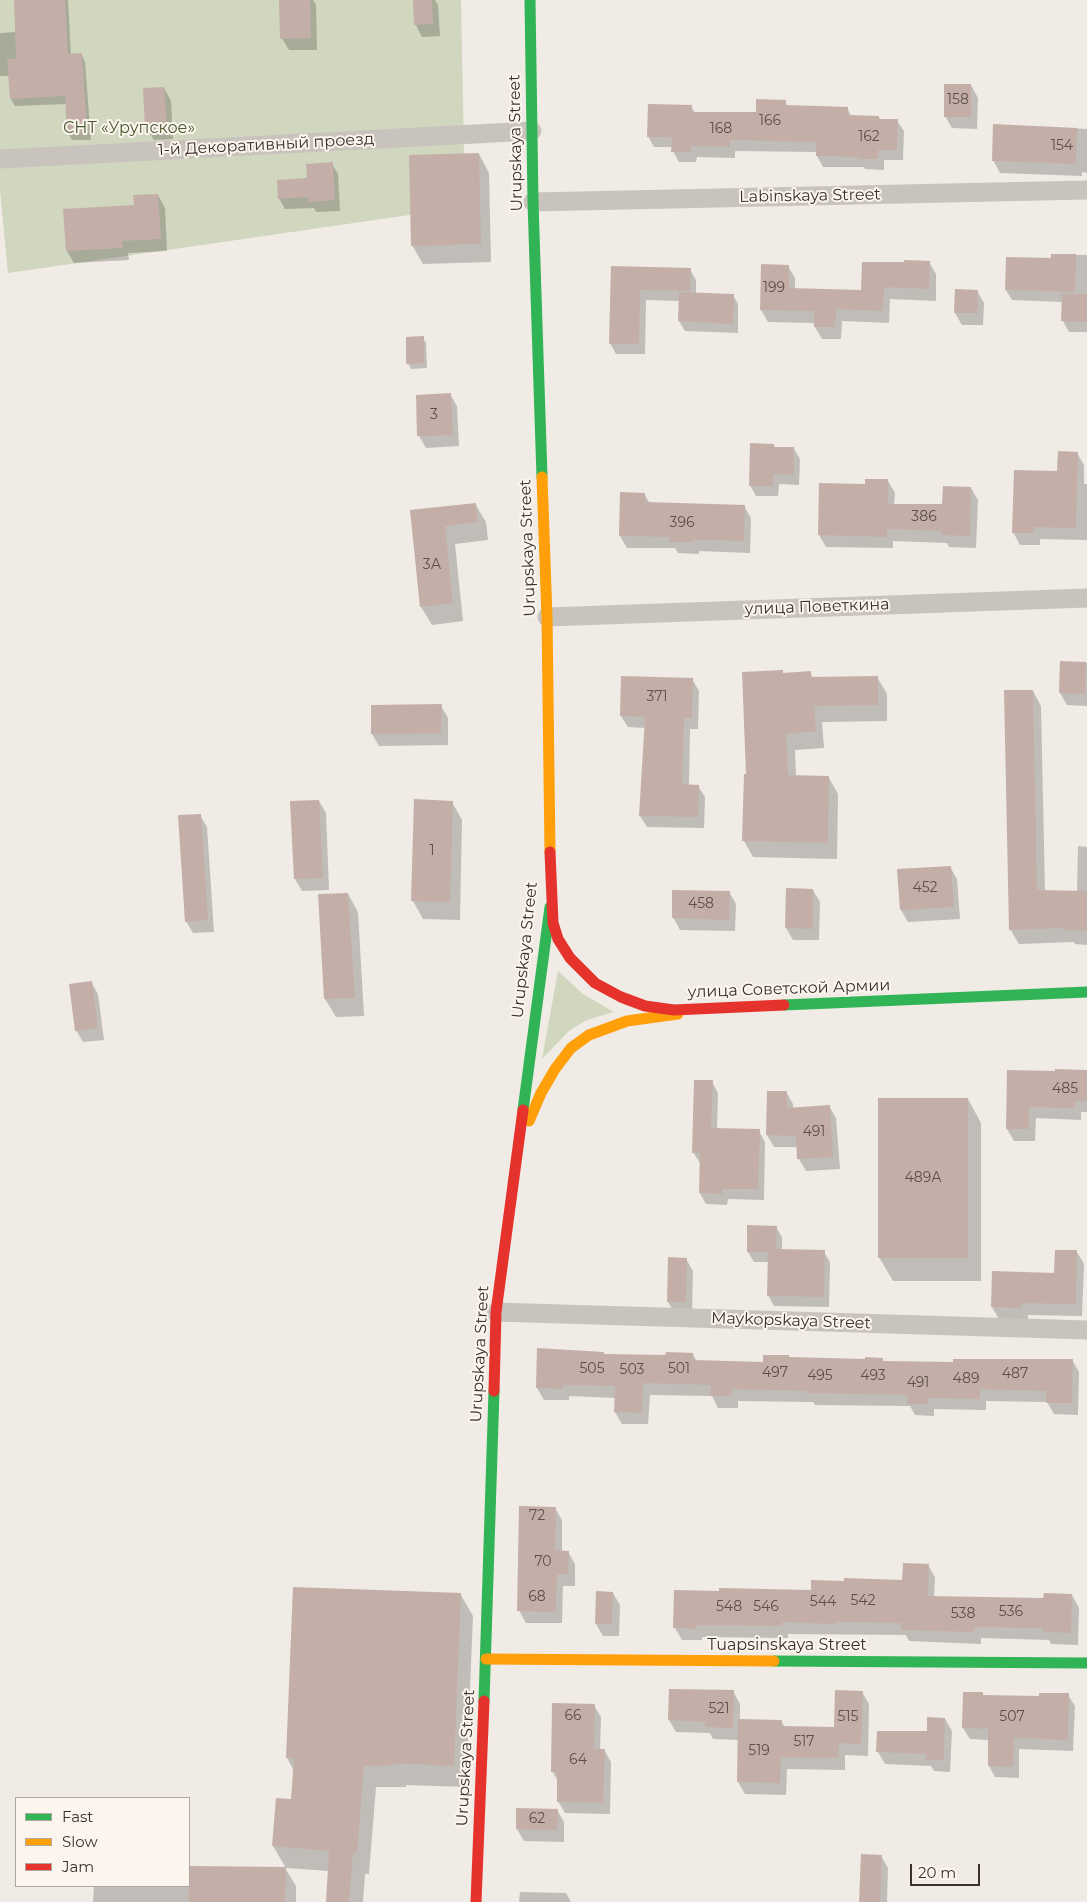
<!DOCTYPE html>
<html>
<head>
<meta charset="utf-8">
<style>
  body { margin:0 }
  #map { position:relative; width:1087px; height:1902px; overflow:hidden; background:#f0ebe5; font-family:Montserrat,sans-serif }
  canvas { display:block }
  .legend { position:absolute; left:15px; top:1797px; width:175px; height:90px; box-sizing:border-box; background:#fbf5ee; border:1px solid #aea6a0; margin:0; padding:6px 9px; list-style:none; font-size:15px; color:#3b302b }
  .legend li { display:flex; align-items:center; gap:10px; height:25px }
  .legend b { width:25px; border:1px solid #aea6a0 }
  .scale { position:absolute; left:910px; top:1864px; width:70px; height:22px; box-sizing:border-box; border:2px solid #3b302b; border-top:0; padding-left:6px; font-size:15px; line-height:18px; white-space:nowrap; color:#3b302b; -webkit-text-stroke:4px #fbf5ee; paint-order:stroke }
</style>
</head>
<body>
<div id="map">
<canvas width="1087" height="1902"></canvas>
<ul class="legend">
<li><b style="height:6px;background:#30b455"></b>Fast</li>
<li><b style="height:6px;background:#ff9f0a"></b>Slow</li>
<li><b style="height:6px;background:#e5322d"></b>Jam</li>
</ul>
<div class="scale">20 m</div>
</div>
<script>
const ctx = document.querySelector('canvas').getContext('2d');
ctx.lineJoin = 'round';
function fillPath(path, color) { ctx.fillStyle = color; ctx.fill(path, 'evenodd'); }
const toPath = rows => new Path2D(rows.map(r => 'M' + r).join(''));
function stroke(path, color, width, dash) { ctx.strokeStyle = color; ctx.lineWidth = width; ctx.lineCap = dash ? 'butt' : 'round'; ctx.setLineDash(dash || []); ctx.stroke(path); }
function label(font, color, halo, rows, align = 'center') {
  ctx.font = font + ' Montserrat,sans-serif'; ctx.lineWidth = 4; ctx.setLineDash([]); ctx.textBaseline = 'middle'; ctx.strokeStyle = halo; ctx.fillStyle = color; for (const [text, x, y, turn = 0] of rows) {
    ctx.save(); ctx.translate(x, y); ctx.rotate((+turn || 0) * Math.PI / 180); ctx.textAlign = isNaN(turn) ? turn : align; if (halo) ctx.strokeText(text, 0, 0); ctx.fillText(text, 0, 0); ctx.restore();
  }
}
const green = toPath([
  [0,0,461,0,465,207,8,273,0,191],
  [558,971,583,994,614,1012,587,1020,570,1030,542,1059]
]);
const shadow = toPath([
  [15,0,68,0,71,55,81,54,85,62,91,140,72,140,68,133,67,104,15,106,11,99,10,76,0,76,0,33,16,32],
  [281,0,313,0,316,5,317,50,289,50,282,38],
  [414,0,435,0,438,5,440,36,422,37,416,25],
  [971,85,978,98,977,129,952,128,945,116],
  [164,88,171,101,173,139,154,140,147,128,144,89],
  [785,102,788,106,847,108,852,117,879,117,881,121,897,121,904,131,903,160,884,160,884,170,865,169,864,167,823,167,817,156,817,152,735,151,735,158,697,157,696,162,679,162,673,151,673,147,654,147,648,136,691,106,695,113,757,114],
  [994,125,1087,129,1087,173,1082,172,1082,176,1000,173,993,160],
  [479,154,489,173,491,262,423,264,412,245],
  [332,164,338,174,340,211,316,212,314,208,285,209,279,198],
  [158,195,165,208,167,251,128,253,129,260,74,263,67,251,135,207],
  [1053,255,1087,255,1087,332,1069,332,1063,321,1063,302,1012,300,1006,290,1052,259],
  [929,262,936,274,936,301,890,299,889,323,842,321,841,339,822,339,815,327,815,323,768,322,761,310,762,266,788,266,795,278,795,289,862,292],
  [612,267,690,270,696,280,696,294,733,295,738,304,738,333,685,331,679,321,680,301,646,300,645,354,616,354,610,343],
  [977,291,984,303,983,325,962,325,955,313],
  [423,338,426,343,427,368,411,369,408,363],
  [450,394,457,406,459,446,426,448,419,436],
  [774,445,775,448,794,449,800,459,799,485,779,484,778,496,756,496,750,485],
  [1077,453,1084,465,1084,484,1087,484,1087,540,1040,539,1040,545,1020,545,1013,532,1059,473],
  [888,481,895,493,894,505,943,505,971,488,978,500,976,548,949,547,947,543,893,541,893,548,826,547,819,535,821,485,866,485],
  [645,495,650,504,744,506,751,518,750,553,699,551,699,554,678,553,675,548,627,548,620,536],
  [475,504,486,522,488,540,455,544,463,621,432,625,421,607,411,511],
  [1061,662,1087,663,1087,706,1067,705,1060,693],
  [782,672,784,674,810,673,813,678,877,677,887,694,887,721,822,722,824,748,795,750,796,777,829,778,838,794,837,859,753,857,744,841],
  [692,679,699,691,698,729,690,729,689,786,698,786,705,797,704,828,647,827,640,816,646,728,628,727,621,716],
  [1033,691,1041,706,1045,892,1077,892,1078,846,1087,847,1087,945,1075,944,1074,942,1019,944,1010,929],
  [441,706,448,718,448,745,379,746,372,734],
  [319,801,326,813,329,890,302,891,295,879,292,802],
  [452,802,462,820,460,920,423,919,413,901],
  [200,815,207,827,214,932,193,933,186,921],
  [950,867,957,879,960,919,908,922,901,910],
  [813,890,820,902,819,940,793,940,786,928],
  [729,892,736,904,735,931,680,930,673,917],
  [348,894,358,912,364,1016,336,1017,325,999,319,895],
  [91,982,98,994,104,1040,83,1042,76,1030],
  [1008,1071,1087,1071,1087,1112,1081,1112,1081,1120,1036,1118,1035,1141,1014,1141,1007,1129],
  [712,1082,718,1093,717,1129,759,1131,765,1142,764,1200,728,1199,727,1205,706,1204,700,1193,700,1163,693,1152],
  [786,1092,793,1104,793,1109,829,1106,836,1118,840,1169,806,1171,799,1159,798,1147,774,1147,767,1135],
  [968,1099,981,1123,981,1281,893,1281,879,1257],
  [776,1227,782,1237,782,1251,824,1252,830,1262,829,1307,774,1306,768,1295,769,1262,754,1262,748,1252],
  [1077,1252,1084,1264,1082,1316,1028,1315,1028,1319,999,1319,992,1307,1055,1274],
  [686,1259,693,1271,692,1314,675,1314,668,1302],
  [693,1354,697,1362,764,1363,789,1358,866,1360,882,1359,884,1362,954,1364,1072,1360,1079,1372,1078,1415,1054,1414,1047,1402,986,1401,986,1410,934,1409,934,1416,915,1415,910,1406,815,1405,813,1402,738,1401,738,1408,718,1408,712,1396,650,1395,648,1424,622,1424,615,1412,616,1398,569,1396,569,1400,544,1400,537,1388,604,1356,667,1356],
  [555,1508,562,1520,562,1552,568,1552,575,1564,575,1586,563,1586,562,1623,526,1623,519,1610],
  [928,1565,935,1577,934,1598,1045,1599,1072,1595,1079,1608,1078,1645,1051,1644,1049,1640,981,1638,981,1644,909,1641,906,1635,788,1634,788,1638,702,1637,702,1640,682,1640,675,1628,812,1591,904,1581],
  [613,1593,620,1605,619,1636,603,1636,596,1624],
  [461,1595,473,1616,466,1787,406,1785,406,1787,376,1787,369,1874,365,1874,363,1902,327,1902,329,1871,286,1868,273,1846,292,1801,294,1771,287,1758],
  [670,1690,733,1691,740,1704,740,1720,781,1721,785,1727,835,1728,862,1692,869,1704,868,1756,845,1755,845,1770,787,1769,786,1795,745,1794,738,1782,739,1740,713,1739,710,1733,676,1732,669,1720],
  [964,1693,982,1694,984,1696,1040,1698,1068,1695,1075,1706,1073,1751,1019,1749,1019,1778,995,1777,989,1766,989,1740,970,1739,963,1728],
  [594,1705,601,1717,600,1750,604,1750,611,1762,610,1814,565,1813,558,1801,558,1781,552,1771],
  [945,1719,952,1731,950,1772,934,1771,931,1766,885,1764,878,1752,928,1733],
  [557,1810,564,1822,564,1842,524,1841,517,1829],
  [881,1856,888,1868,887,1902,861,1902],
  [189,1867,285,1868,296,1886,296,1902,93,1902,94,1886,189,1886],
  [520,1892,566,1893,571,1902,519,1902]
]);
const building = toPath([
  [14,0,65,0,68,54,82,53,87,132,67,133,65,96,10,99,7,59,16,59],
  [279,0,310,0,311,38,280,39],
  [413,0,432,0,433,24,414,25],
  [944,84,971,84,971,117,944,117],
  [164,87,167,127,145,128,143,88],
  [756,99,786,100,786,105,848,107,848,115,879,116,879,119,898,119,897,150,878,150,878,159,858,159,858,157,816,156,816,142,730,140,730,147,691,146,691,152,671,152,672,137,647,137,648,104,692,105,692,112,756,112],
  [993,124,1077,128,1076,164,992,161],
  [479,153,481,244,411,246,409,155],
  [333,162,335,200,308,202,308,197,278,199,277,180,307,178,306,164],
  [158,194,161,239,122,241,123,248,66,251,63,209,134,205,133,195],
  [1051,254,1076,254,1075,292,1005,290,1006,257,1051,258],
  [904,260,930,261,929,289,884,287,883,311,836,309,835,327,814,327,814,311,760,310,761,264,789,265,789,288,861,290,862,262,904,262],
  [611,266,691,268,690,291,640,290,639,344,609,344],
  [955,289,978,290,977,313,954,313],
  [679,292,734,294,733,324,678,321],
  [1062,294,1087,294,1087,322,1061,321],
  [424,336,424,363,406,364,406,337],
  [451,393,453,435,417,436,416,395],
  [750,443,774,444,774,447,794,447,794,475,773,474,773,486,749,486],
  [1058,451,1078,452,1076,528,1034,527,1033,533,1012,533,1014,470,1057,471],
  [865,479,888,479,888,504,942,504,943,486,971,487,970,536,941,535,941,531,887,529,887,537,818,535,819,483,865,484],
  [620,492,645,493,645,502,745,505,744,541,693,540,693,542,669,542,670,537,619,536],
  [476,503,478,522,445,526,453,603,420,607,410,510],
  [1060,661,1086,662,1085,694,1059,693],
  [783,670,783,673,811,671,811,677,878,676,878,705,814,706,816,731,786,734,788,775,829,776,828,843,742,841,744,774,746,774,742,672],
  [621,676,693,678,692,718,684,718,682,784,699,785,698,817,639,816,645,717,620,716],
  [1004,690,1033,690,1037,890,1087,891,1087,931,1065,930,1065,928,1009,930],
  [442,704,441,733,371,734,371,705],
  [414,799,453,801,450,902,411,901],
  [319,800,323,878,294,879,290,801],
  [201,814,208,920,185,922,178,815],
  [951,866,954,907,900,910,897,869],
  [786,888,813,889,813,929,785,928],
  [672,890,730,891,729,920,672,918],
  [348,893,355,998,324,999,318,894],
  [92,981,98,1028,75,1031,69,984],
  [1055,1069,1087,1070,1087,1101,1075,1101,1075,1108,1029,1107,1029,1129,1006,1129,1007,1070,1055,1071],
  [694,1080,713,1080,711,1128,760,1129,758,1189,722,1189,722,1194,699,1193,700,1153,692,1153],
  [767,1091,787,1091,787,1108,830,1105,833,1157,797,1159,796,1136,766,1135],
  [878,1098,968,1098,968,1258,878,1258],
  [747,1225,777,1226,776,1249,825,1250,824,1297,767,1296,768,1252,747,1252],
  [1055,1250,1077,1250,1076,1304,1021,1303,1021,1308,991,1307,992,1271,1054,1273],
  [668,1257,687,1258,686,1302,667,1302],
  [537,1348,604,1352,604,1354,665,1355,666,1352,693,1353,693,1360,763,1362,763,1355,789,1355,789,1357,865,1359,865,1357,883,1358,883,1361,953,1362,953,1359,1073,1359,1072,1403,1046,1403,1046,1391,980,1389,980,1399,928,1398,928,1404,907,1404,908,1395,807,1393,807,1391,732,1389,731,1396,710,1396,711,1385,643,1383,642,1413,614,1412,615,1386,563,1385,562,1389,536,1388],
  [519,1506,556,1507,555,1550,569,1551,568,1574,557,1574,556,1612,517,1611],
  [903,1563,929,1564,928,1596,1043,1598,1044,1593,1072,1594,1071,1633,1043,1632,1043,1628,975,1627,974,1632,901,1630,901,1623,835,1622,835,1624,782,1622,782,1626,696,1625,696,1629,673,1628,674,1590,719,1591,719,1588,811,1590,811,1580,844,1581,844,1578,902,1580],
  [293,1587,461,1593,454,1766,394,1763,394,1765,364,1766,357,1853,353,1853,349,1902,326,1902,329,1851,272,1846,276,1798,291,1799,294,1758,286,1758],
  [596,1591,613,1592,612,1624,595,1624],
  [669,1689,734,1690,733,1728,705,1727,705,1722,668,1720],
  [835,1690,863,1691,861,1744,839,1743,838,1758,781,1757,780,1783,737,1782,738,1719,782,1720,782,1726,834,1727],
  [963,1692,983,1692,983,1695,1039,1696,1039,1693,1069,1693,1068,1740,1014,1738,1013,1767,988,1766,988,1729,962,1728],
  [552,1703,595,1704,594,1749,605,1749,603,1803,557,1802,557,1772,551,1772],
  [927,1717,945,1718,944,1760,926,1760,926,1754,876,1752,877,1731,927,1731],
  [516,1808,558,1809,557,1830,516,1829],
  [861,1854,882,1855,880,1902,859,1902],
  [189,1866,286,1867,285,1902,189,1902]
]);
const street = toPath([
  [0,159,532,131],
  [533,202,1087,190],
  [547,617,1087,598],
  [496,1312,1087,1330]
]);
const fast = toPath([
  [530,0,533,202,542,477],
  [784,1005,1087,992],
  [523,1110,550,907],
  [774,1661,1087,1663],
  [484,1701,494,1391]
]);
const slow = toPath([
  [542,477,547,617,550,852],
  [529,1121,541,1093,555,1069,571,1048,589,1035,627,1021,678,1014],
  [486,1659,774,1661]
]);
const jam = toPath([
  [550,852,553,923,558,939,570,958,595,983,621,997,645,1006,674,1010,784,1005],
  [494,1391,496,1312,523,1110],
  [476,1902,484,1701]
]);
const numberNames = [
  ["158",958,100],
  ["166",770,121],
  ["168",721,129],
  ["162",869,137],
  ["154",1062,146],
  ["199",774,288],
  ["3",434,415],
  ["386",924,517],
  ["396",682,523],
  ["3А",432,565],
  ["371",657,697],
  ["1",432,851],
  ["452",925,888],
  ["458",701,904],
  ["485",1065,1089],
  ["491",814,1132],
  ["489А",923,1178],
  ["505",592,1369],
  ["501",679,1369],
  ["503",632,1370],
  ["497",775,1373],
  ["487",1015,1374],
  ["495",820,1376],
  ["493",873,1376],
  ["489",966,1379],
  ["491",918,1383],
  ["72",537,1516],
  ["70",543,1562],
  ["68",537,1597],
  ["542",863,1601],
  ["544",823,1602],
  ["548",729,1607],
  ["546",766,1607],
  ["536",1011,1612],
  ["538",963,1614],
  ["521",719,1709],
  ["66",573,1716],
  ["515",848,1717],
  ["507",1012,1717],
  ["517",804,1742],
  ["519",759,1751],
  ["64",578,1760],
  ["62",537,1819]
];
const parkNames = [
  ["СНТ «Урупское»",129,128]
];
const streetNames = [
  ["Urupskaya Street",516,143,-91],
  ["1-й Декоративный проезд",266,145,-3],
  ["Labinskaya Street",810,196,-1],
  ["Urupskaya Street",528,548,-92],
  ["улица Поветкина",817,607,-2],
  ["Urupskaya Street",525,950,-84],
  ["улица Советской Армии",789,989,-2],
  ["Maykopskaya Street",791,1321,2],
  ["Urupskaya Street",480,1354,-87],
  ["Tuapsinskaya Street",787,1645],
  ["Urupskaya Street",466,1758,-87]
];
fillPath(green, '#d1d6bf');
fillPath(shadow, '#0003');
fillPath(building, '#c3afa7');
stroke(street, '#c9c3be', 19);
stroke(fast, '#30b455', 11);
stroke(slow, '#ff9f0a', 11);
stroke(jam, '#e5322d', 11);
label('14px', '#5d504a', null, numberNames);
label('16px', '#4a5a2e', '#fbf5ee', parkNames);
label('16px', '#3b302b', '#fbf5ee', streetNames);
</script>
</body>
</html>
